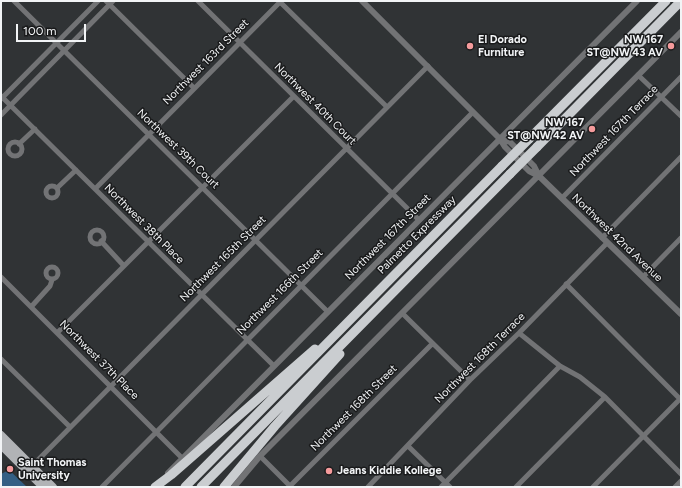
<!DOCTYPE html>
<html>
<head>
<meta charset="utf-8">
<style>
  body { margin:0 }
  #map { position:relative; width:682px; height:488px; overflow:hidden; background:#303335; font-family:Figtree,sans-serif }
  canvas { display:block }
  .frame { position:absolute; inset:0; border:2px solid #f2f4f6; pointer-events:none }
  .scale { position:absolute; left:16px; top:24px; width:70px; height:18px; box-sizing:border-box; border:2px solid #f2f4f6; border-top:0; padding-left:5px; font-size:12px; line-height:14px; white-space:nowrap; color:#f2f4f6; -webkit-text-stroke:3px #191a1b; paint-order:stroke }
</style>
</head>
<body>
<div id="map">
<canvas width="682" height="488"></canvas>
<div class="frame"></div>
<div class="scale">100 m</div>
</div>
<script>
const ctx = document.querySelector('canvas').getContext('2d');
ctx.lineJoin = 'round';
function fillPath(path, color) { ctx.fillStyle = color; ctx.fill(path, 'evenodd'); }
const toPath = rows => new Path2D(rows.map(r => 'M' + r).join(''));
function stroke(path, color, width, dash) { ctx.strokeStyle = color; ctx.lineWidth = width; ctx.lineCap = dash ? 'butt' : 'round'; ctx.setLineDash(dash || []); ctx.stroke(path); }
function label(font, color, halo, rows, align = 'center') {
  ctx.font = font + ' Figtree,sans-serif'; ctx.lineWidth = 3; ctx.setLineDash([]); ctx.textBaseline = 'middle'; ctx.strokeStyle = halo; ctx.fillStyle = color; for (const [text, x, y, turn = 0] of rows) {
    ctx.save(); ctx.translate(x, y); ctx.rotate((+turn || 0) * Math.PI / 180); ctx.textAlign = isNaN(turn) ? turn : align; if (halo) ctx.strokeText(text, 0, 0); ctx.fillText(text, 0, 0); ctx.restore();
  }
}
const forest = toPath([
  [9,470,27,487,1,487,1,474]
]);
const minor = toPath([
  [14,1,328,312],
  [106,1,194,88],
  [198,1,419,220],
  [279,1,387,107],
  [638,75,681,116],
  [1,96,274,366],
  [1,99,98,1],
  [1,115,113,1],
  '8 149a7 7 0 1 1 14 0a7 7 0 1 1-14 0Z',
  [19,144,35,129],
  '46 192a6 6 0 1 1 12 0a6 6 0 1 1-12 0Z',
  [57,188,76,170],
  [95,189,281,1],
  [562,198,681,77],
  '90 237a7 7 0 1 1 14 0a7 7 0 1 1-14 0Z',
  [602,238,681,157],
  [101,241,124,266],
  '46 273a6 6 0 1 1 12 0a6 6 0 1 1-12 0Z',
  [1,277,182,458],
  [643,277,681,238],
  [566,284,680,399],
  [31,307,50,286,52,280],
  [402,313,470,380],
  [57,333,293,97],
  [519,333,560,366,580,377,605,397,681,474],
  [1,359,70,427],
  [408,446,450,487],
  [260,456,291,487],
  [32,466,428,66],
  [290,486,432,344],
  [102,487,473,112],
  [368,487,470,380,519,333,607,243],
  [441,487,560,366],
  [516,487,605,397],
  [593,487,681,398],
  [675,487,681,481]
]);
const tertiary = toPath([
  [362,1,500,139,505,147,529,171,539,176,681,314],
  [500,139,510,142,534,166,539,176],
  [168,473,637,1],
  [234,487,260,456,681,32]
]);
const primary = toPath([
  [1,435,53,487],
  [1,445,43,487]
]);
const motorway = toPath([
  [529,139,666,1],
  [537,147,681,1],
  [155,487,171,475,315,349],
  [185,487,502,166],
  [201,487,510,174],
  [224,487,275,426,340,354]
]);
const motorwayBridge = toPath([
  [502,166,529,139],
  [510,174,537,147]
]);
const markers = [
  [470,46,4,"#f59b9c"],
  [671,46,4,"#f59b9c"],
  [592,129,4,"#f59b9c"],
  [10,469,4,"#f59b9c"],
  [329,471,4,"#f59b9c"]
];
const poiNames = [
  ["El Dorado",478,40],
  ["Furniture",478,53],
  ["NW 167",663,40,"right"],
  ["ST@NW 43 AV",663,53,"right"],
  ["NW 167",584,123,"right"],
  ["ST@NW 42 AV",584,136,"right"],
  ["Saint Thomas",18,463],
  ["University",18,476],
  ["Jeans Kiddie Kollege",337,471]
];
const streetNames = [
  ["Northwest 163rd Street",206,62,-45],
  ["Northwest 40th Court",315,104,45],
  ["Northwest 167th Terrace",614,131,-46],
  ["Northwest 39th Court",178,149,44],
  ["Northwest 38th Place",144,224,45],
  ["Palmetto Expressway",417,235,-45],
  ["Northwest 167th Street",388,237,-45],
  ["Northwest 42nd Avenue",617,238,44],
  ["Northwest 165th Street",223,259,-45],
  ["Northwest 166th Street",280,292,-45],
  ["Northwest 168th Terrace",480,358,-45],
  ["Northwest 37th Place",99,360,45],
  ["Northwest 168th Street",354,408,-45]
];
fillPath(forest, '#345f84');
stroke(minor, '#727375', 5);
stroke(tertiary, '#727375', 6);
stroke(primary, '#b1b3b6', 8);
stroke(motorway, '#cacdd0', 9);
stroke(motorwayBridge, '#cacdd0', 9);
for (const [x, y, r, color] of markers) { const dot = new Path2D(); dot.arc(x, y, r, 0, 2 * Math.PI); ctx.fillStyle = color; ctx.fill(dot); stroke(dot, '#191a1b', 1.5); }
label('bold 11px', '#f2f4f6', '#191a1b', poiNames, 'left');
label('11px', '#f2f4f6', '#191a1b', streetNames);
</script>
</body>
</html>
